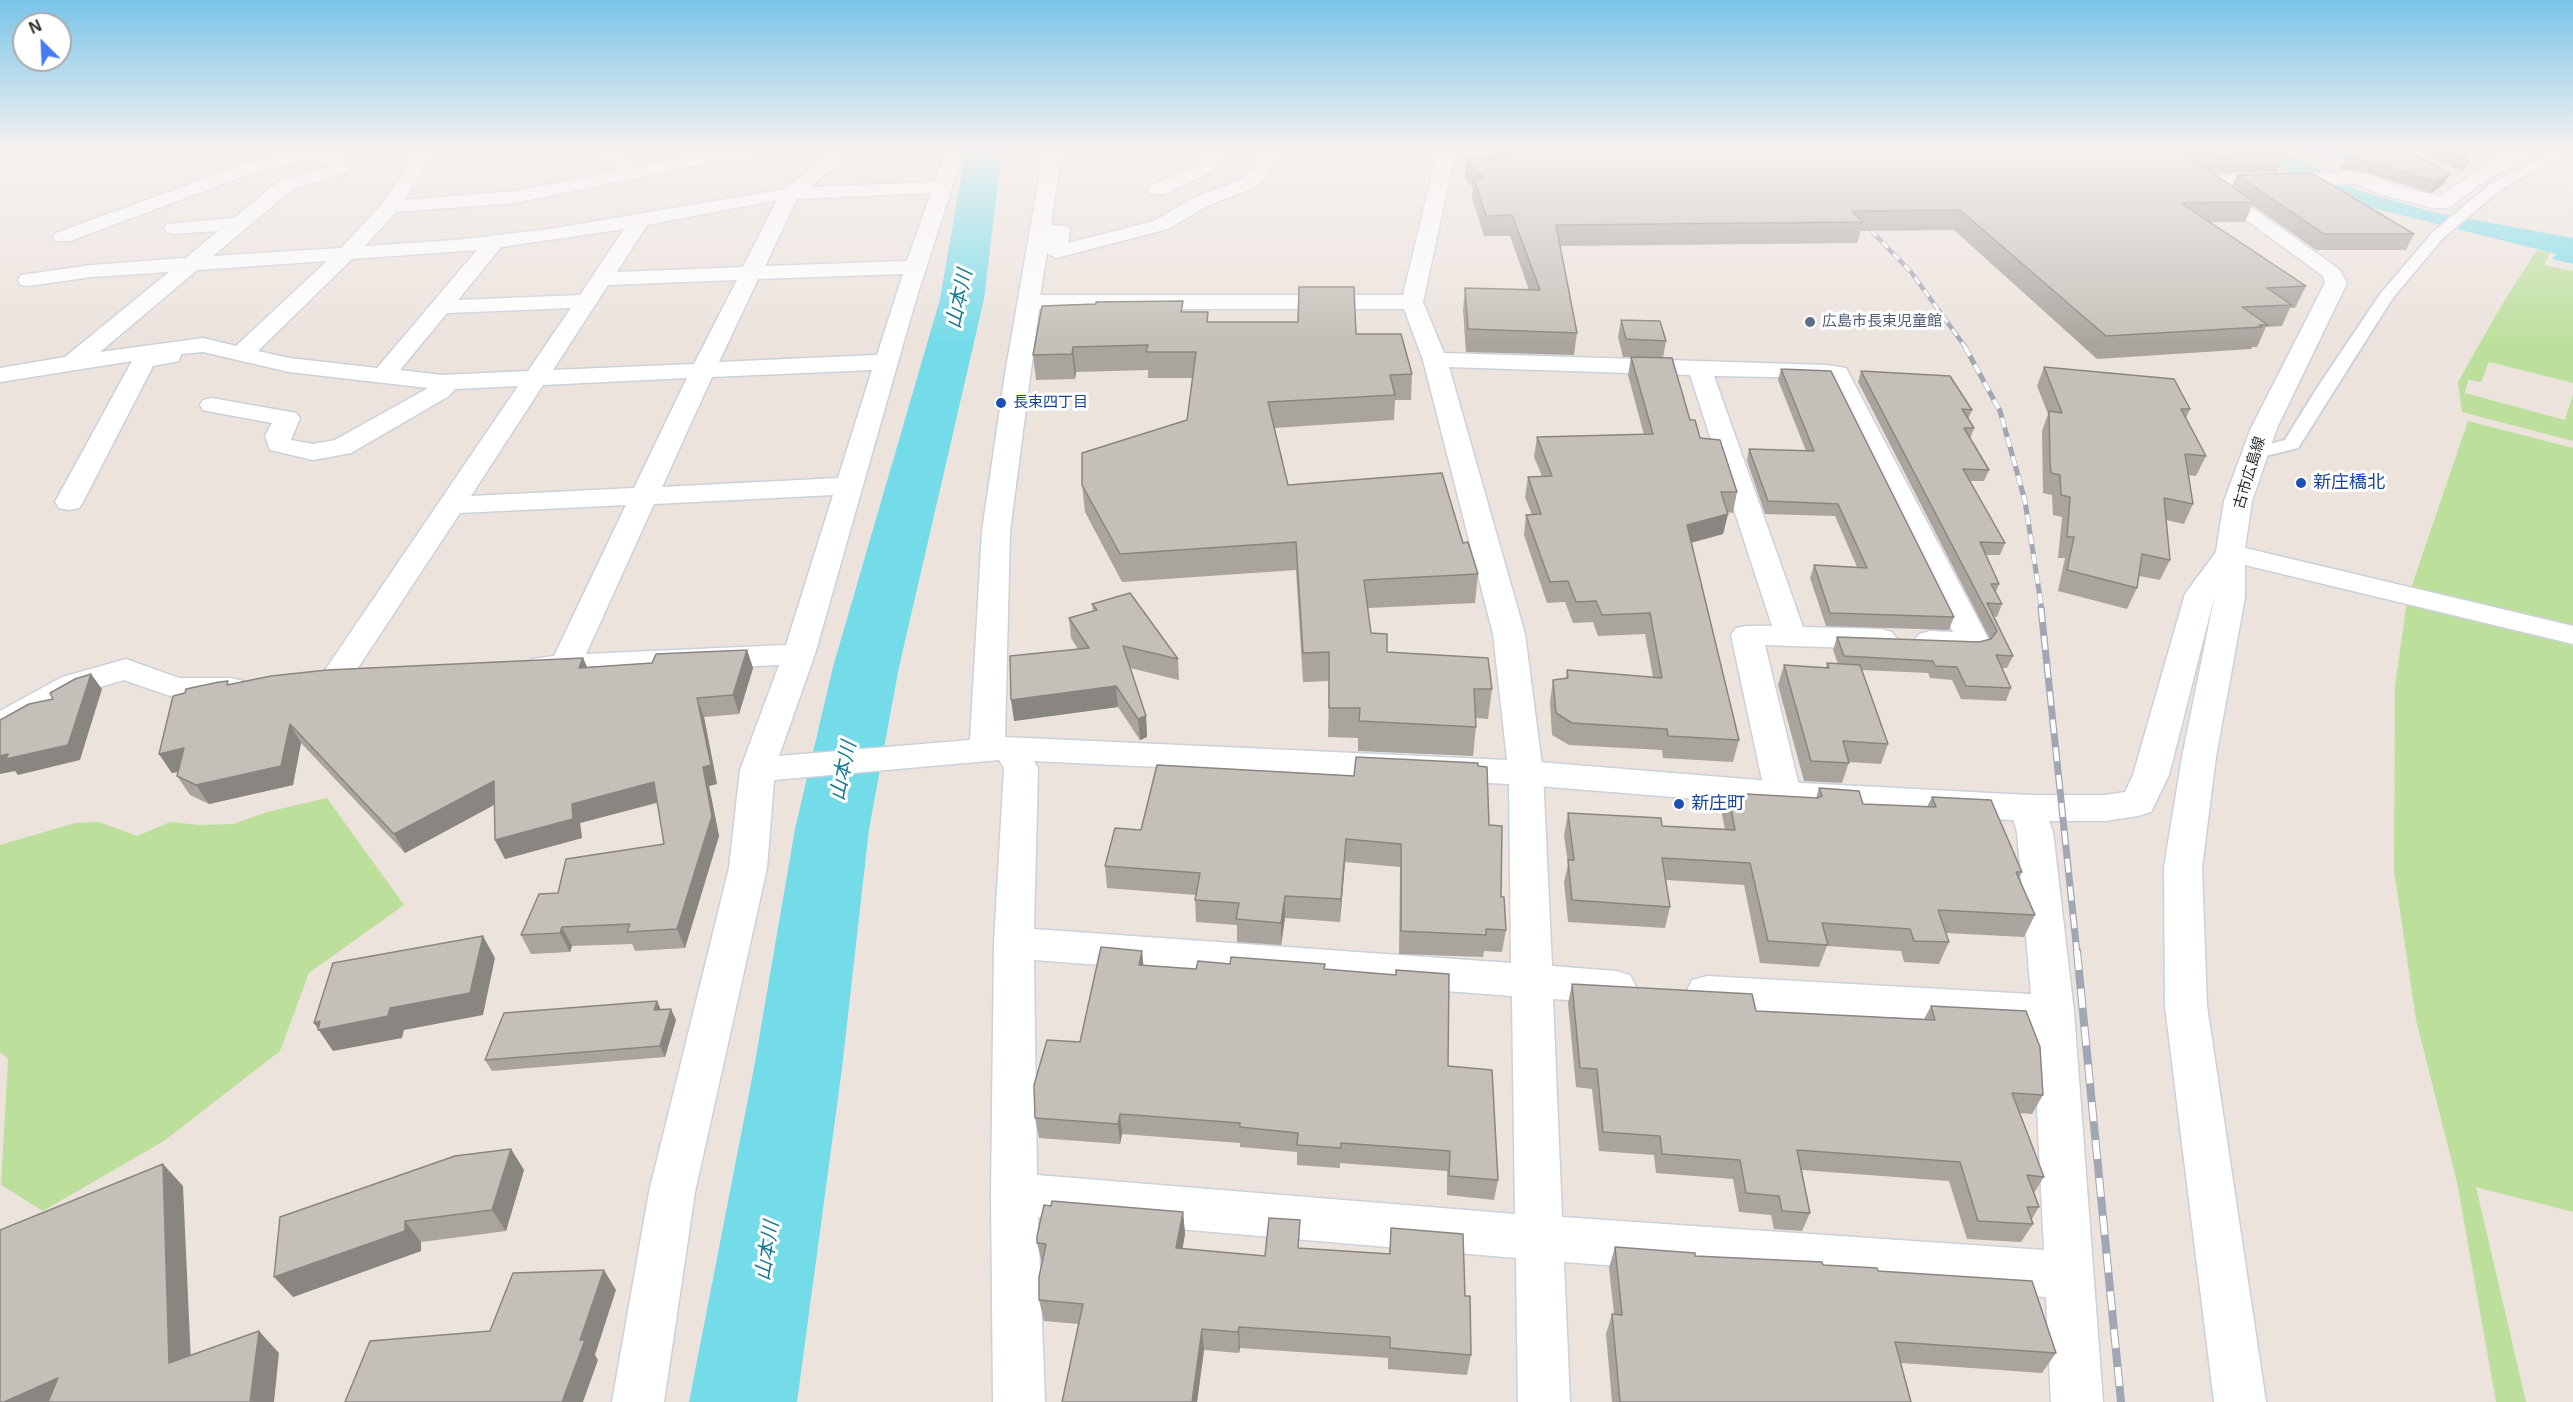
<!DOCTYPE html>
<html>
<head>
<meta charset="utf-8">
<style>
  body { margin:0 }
  #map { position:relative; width:2573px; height:1402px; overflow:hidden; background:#ece3dd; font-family:Helvetica,sans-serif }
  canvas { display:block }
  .north { position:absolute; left:12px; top:12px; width:60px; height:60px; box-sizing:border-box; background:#fff; border:2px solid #aaa; border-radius:50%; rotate:336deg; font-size:16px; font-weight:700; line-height:24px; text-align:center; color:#2a2a2a }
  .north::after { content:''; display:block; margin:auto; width:21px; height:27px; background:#447cf2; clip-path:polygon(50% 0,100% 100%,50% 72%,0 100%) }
</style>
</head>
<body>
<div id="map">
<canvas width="2573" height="1402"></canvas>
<div class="north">N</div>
</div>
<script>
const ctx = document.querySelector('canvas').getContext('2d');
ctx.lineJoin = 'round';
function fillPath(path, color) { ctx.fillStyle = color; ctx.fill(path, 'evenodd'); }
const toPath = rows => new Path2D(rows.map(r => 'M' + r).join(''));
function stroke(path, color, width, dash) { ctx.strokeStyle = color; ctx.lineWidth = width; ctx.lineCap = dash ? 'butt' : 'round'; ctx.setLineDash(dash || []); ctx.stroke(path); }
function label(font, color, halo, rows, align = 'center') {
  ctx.font = font + ' Helvetica,"Noto Sans JP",sans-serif'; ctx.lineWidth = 6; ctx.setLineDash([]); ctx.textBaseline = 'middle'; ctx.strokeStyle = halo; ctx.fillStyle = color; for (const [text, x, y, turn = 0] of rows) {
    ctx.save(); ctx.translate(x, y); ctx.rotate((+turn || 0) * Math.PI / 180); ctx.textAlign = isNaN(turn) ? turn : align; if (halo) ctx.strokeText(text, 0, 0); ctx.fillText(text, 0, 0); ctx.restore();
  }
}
const green = toPath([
  [2537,250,2550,253,2544,265,2573,271,2573,383,2489,362,2481,382,2468,380,2465,393,2565,420,2573,394,2573,441,2462,412,2458,382,2501,306],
  [2468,421,2573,448,2573,631,2410,591],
  [2407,601,2573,641,2573,1212,2476,1187,2526,1402,2496,1402,2457,1182,2416,1020,2394,870,2395,686],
  [327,798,404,905,309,973,280,1051,164,1141,43,1211,1,1185,8,1059,0,1052,0,845,75,823,99,822,137,836,170,822,199,825,233,824,267,812]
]);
const water = toPath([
  [2249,149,2282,149,2357,190,2432,212,2573,238,2573,264,2552,259,2557,254,2377,209,2328,194]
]);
const stream = toPath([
  [2314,149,2362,160]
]);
const river = toPath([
  [966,149,1002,149,984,299,899,667,869,829,842,1068,797,1402,689,1402,754,1068,795,829,833,667,940,299,966,149]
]);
const lane = toPath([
  [2555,149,2569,149,2499,191,2443,238,2392,299,2298,448,2253,459,2247,458,2244,454,2247,450,2285,440,2317,388,2381,293,2433,232,2489,185,2555,149]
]);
const street = toPath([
  [312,149,328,149,350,169,347,173,293,189,213,256,341,248,383,203,418,149,436,149,404,200,515,191,619,171,598,149,617,149,636,167,728,149,762,149,753,154,515,203,396,212,365,246,455,240,550,229,785,189,836,149,855,149,810,187,935,182,946,149,964,149,914,306,815,654,779,756,970,740,982,531,1005,374,1044,149,1062,149,1051,225,1067,226,1070,230,1068,243,1154,221,1195,197,1240,180,1252,169,1263,149,1281,149,1266,176,1254,188,1209,205,1168,229,1056,258,1047,253,1040,295,1403,295,1438,149,1456,149,1423,302,1444,353,1826,365,1846,368,1990,642,1985,649,1974,652,1930,651,1919,648,1914,641,1919,634,1930,631,1953,632,1829,378,1714,376,1803,627,1881,629,1892,632,1897,639,1892,646,1881,649,1765,645,1801,794,1796,803,1783,806,1770,803,1765,794,1731,635,1736,628,1747,626,1772,626,1690,375,1449,367,1525,634,1543,773,1552,966,1616,971,1630,975,1636,987,1630,999,1616,1003,1553,999,1562,1217,2044,1250,2033,1028,1707,1008,1692,1004,1686,992,1692,980,1707,976,2031,994,2017,832,2010,808,2015,799,2028,795,2041,799,2053,832,2074,1012,2103,1402,2051,1402,2046,1297,1564,1262,1570,1402,1518,1402,1516,1258,1038,1217,1045,1402,993,1402,991,1194,994,943,1004,768,999,760,774,780,767,868,695,1192,664,1402,612,1402,649,1192,729,868,740,770,779,665,543,676,532,673,527,666,532,659,554,656,626,505,460,513,348,683,337,686,326,683,321,676,518,386,455,389,449,396,351,453,313,460,270,450,265,436,272,423,212,412,203,410,200,405,203,400,212,398,296,413,300,418,291,440,313,444,335,440,428,388,289,372,203,352,181,354,179,361,153,366,83,502,79,508,69,510,59,508,55,502,132,361,0,382,0,368,65,357,169,272,91,277,29,286,21,285,18,280,21,275,91,265,186,258,218,231,174,234,167,232,164,228,167,224,234,218,279,181,328,167,317,158,253,173,70,241,56,241,53,237,56,233,241,165,312,149],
  [931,193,907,261,765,266,797,199,931,193],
  [777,200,743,267,617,272,647,225,777,200],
  [624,229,580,295,458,300,501,247,624,229],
  [477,250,377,368,289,358,258,351,352,259,477,250],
  [327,261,236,346,203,338,100,352,197,270,327,261],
  [903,274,877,355,719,362,758,279,903,274],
  [737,280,694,364,553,370,608,285,737,280],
  [571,308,528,371,442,375,400,370,447,313,571,308],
  [1039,309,1404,309,1423,360,1493,634,1507,760,1005,737,1010,531,1039,309],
  [872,370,838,478,662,487,712,377,872,370],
  [687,378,634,488,471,496,543,385,687,378],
  [833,495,786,645,586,654,654,504,833,495],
  [1034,761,1509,784,1511,963,1034,929,1038,768,1034,761],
  [1034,960,1512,996,1515,1214,1037,1175,1034,960],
  [1207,149,1225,149,1213,171,1164,194,1150,194,1148,190,1150,186,1200,164,1207,149],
  [2511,149,2529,149,2523,158,2476,187,2452,206,2445,208,2433,208,2380,194,2356,184,2201,188,2192,182,2201,176,2356,172,2375,176,2394,186,2440,196,2511,149],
  [126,659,179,678,231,678,243,681,247,688,243,695,231,698,176,698,124,680,86,691,12,733,0,736,0,711,62,677,126,659]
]);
const secondary = toPath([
  [2149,149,2169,149,2339,269,2347,283,2277,428,2252,501,2245,548,2573,626,2573,644,2245,565,2245,597,2216,757,2202,867,2207,1006,2266,1402,2214,1402,2165,1006,2164,867,2182,757,2215,594,2169,775,2151,812,2138,816,2105,821,2028,821,1783,806,1526,785,1514,781,1509,773,1514,765,1526,761,1783,782,2028,795,2105,795,2125,792,2133,775,2185,594,2216,552,2224,501,2251,428,2325,283,2323,276,2149,149]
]);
const railFar3 = toPath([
  [1860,219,1911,272,1966,348]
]);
const railFar2 = toPath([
  [1965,347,2000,411,2025,501,2042,610]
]);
const railFar1 = toPath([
  [2041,608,2077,953]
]);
const rail = toPath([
  [2077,951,2121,1402]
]);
const wall = toPath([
  [1488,149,2278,149,2285,153,2277,172,2214,173,2232,186,2237,175,2414,234,2406,250,2316,250,2252,205,2245,222,2210,222,2306,286,2295,308,2290,308,2282,326,2266,327,2257,347,2252,347,2251,349,2097,359,1954,230,1861,231,1857,243,1560,246,1577,333,1574,355,1466,352,1463,310,1465,288,1529,290,1510,236,1484,236,1472,198,1473,188,1465,179,1466,160,1495,158],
  [2364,149,2444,184,2431,193,2357,170,2340,170,2345,160],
  [2411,149,2459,149,2469,154,2466,160,2469,161,2464,172],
  [1183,312,1208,312,1208,322,1356,334,1412,374,1411,400,1395,400,1394,420,1274,428,1288,485,1463,543,1478,574,1475,603,1368,608,1371,633,1387,652,1492,689,1488,719,1476,718,1476,727,1473,756,1358,751,1358,738,1328,737,1329,681,1303,682,1296,570,1122,582,1085,512,1082,485,1187,420,1193,378,1148,378,1148,370,1076,372,1075,379,1036,380,1033,355],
  [1621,320,1666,341,1663,358,1690,420,1700,438,1737,492,1733,513,1727,512,1728,514,1723,534,1691,543,1739,740,1733,762,1663,758,1662,750,1569,745,1552,735,1550,702,1553,680,1566,678,1567,670,1653,677,1645,634,1598,636,1593,622,1573,623,1565,602,1547,603,1524,535,1526,515,1532,515,1525,497,1528,477,1542,476,1534,457,1537,437,1644,435,1628,375,1631,357,1623,357,1618,337],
  [2044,367,2190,409,2186,418,2206,456,2196,476,2188,475,2193,504,2184,524,2166,520,2170,560,2160,580,2139,576,2137,588,2127,609,2058,591,2065,558,2058,558,2062,517,2053,515,2052,495,2043,493,2042,431,2048,414,2037,386],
  [1781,369,1954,617,1949,630,1826,626,1810,578,1814,565,1857,567,1835,516,1765,514,1747,461,1749,449,1806,451,1778,380],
  [1861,371,1972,410,1968,419,1974,428,1970,439,1989,470,1984,481,1970,481,2005,543,2000,555,1986,555,1999,584,1996,592,2002,604,1997,617,1993,616,2013,656,2007,668,2002,668,2011,688,2006,701,1961,699,1952,680,1930,678,1928,673,1862,670,1888,744,1881,764,1849,762,1842,783,1804,781,1778,685,1784,665,1826,668,1827,663,1838,664,1833,650,1837,637,1979,642,1990,639,1858,382],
  [1092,604,1178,659,1179,680,1130,668,1146,716,1147,737,1140,740,1118,707,1014,721,1078,649,1071,638,1069,618,1093,611],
  [747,650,753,668,739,714,704,717,717,784,709,786,719,836,685,948,635,951,632,944,572,946,570,952,531,954,521,935,558,893,664,844,657,803,580,823,582,838,505,859,495,840,494,805,405,853,301,743,293,785,209,804,190,795,177,776,178,772,172,773,159,754,185,693,230,685,583,658,587,667,652,663],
  [1819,788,1863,804,1927,807,1932,797,2022,872,2019,878,2035,915,2024,937,1946,933,1949,942,1939,964,1904,962,1901,951,1827,946,1819,967,1760,963,1744,885,1666,880,1670,907,1665,928,1568,922,1564,882,1568,864,1564,835,1568,813,1662,826,1725,829,1722,815,1728,793,1816,798],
  [1489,825,1501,897,1506,930,1502,952,1484,951,1483,957,1399,954,1400,867,1345,862,1340,922,1285,918,1281,945,1237,942,1237,925,1196,922,1195,900,1196,895,1107,888,1105,866,1141,830],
  [1142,951,1143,966,1196,969,1230,964,1324,969,1448,1066,1498,1180,1494,1200,1447,1195,1447,1171,1340,1163,1340,1168,1297,1165,1297,1152,1240,1147,1240,1143,1122,1134,1120,1144,1039,1138,1035,1118],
  [1572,984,1756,1011,1924,1019,1931,1006,2043,1095,2032,1114,2020,1113,2044,1177,2034,1193,2039,1207,2032,1219,2033,1224,2021,1242,1967,1239,1949,1181,1802,1170,1810,1213,1802,1231,1774,1229,1771,1215,1739,1212,1733,1179,1656,1173,1654,1155,1599,1151,1592,1089,1576,1087,1568,1003],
  [657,1001,660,1010,676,1020,665,1057,492,1071,485,1060],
  [511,1149,524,1170,506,1231,421,1242,421,1251,293,1297],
  [1183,1212,1185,1234,1182,1249,1265,1256,1300,1248,1389,1254,1391,1228,1465,1296,1471,1355,1467,1375,1388,1369,1388,1358,1240,1348,1239,1353,1204,1350,1197,1402,1062,1402,1079,1324,1044,1321,1039,1300,1042,1263,1037,1243],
  [1615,1247,1695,1256,1823,1265,1878,1271,2056,1353,2042,1373,1901,1363,1911,1402,1612,1402,1606,1334,1612,1314,1614,1314,1609,1268]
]);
const shadedWall = toPath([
  [2450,174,2444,184,2431,193,2436,182],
  [1073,347,1076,372,1075,379,1072,354],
  [1728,514,1723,534,1682,545,1687,525],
  [747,650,753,668,739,714,733,695],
  [583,658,591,676,579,668],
  [91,674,102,689,80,760,18,775,15,771,0,774,0,756],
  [1116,686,1118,707,1014,721,1011,700],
  [697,698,704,717,717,784,709,786,719,836,685,948,677,929,703,767],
  [1146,716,1147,737,1140,740,1138,719],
  [290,724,301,743,293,785,209,804,196,785],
  [184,748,197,767,172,773,159,754],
  [494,781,503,800,405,853,394,834],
  [654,782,662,801,580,823,582,838,505,859,495,840,572,804],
  [1346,839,1345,862,1340,922,1341,899],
  [1285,896,1285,918,1281,945,1281,923],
  [562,927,572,946,570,952,560,933],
  [483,936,495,958,483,1015,404,1030,402,1038,333,1051,314,1023,390,1008],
  [1142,951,1144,971,1139,965],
  [657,1001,662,1012,654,1010],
  [671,1009,676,1020,665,1057,660,1046],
  [1120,1114,1122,1134,1120,1144,1118,1124],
  [511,1149,524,1170,506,1231,492,1210],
  [163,1164,183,1186,192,1384,169,1363],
  [1183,1212,1185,1234,1179,1270,1176,1248],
  [405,1221,421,1242,421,1251,293,1297,274,1277],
  [604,1270,616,1290,595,1355,598,1360,583,1402,562,1402,580,1340],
  [1239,1327,1240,1348,1239,1353,1238,1332],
  [1202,1329,1204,1350,1197,1402,1192,1402],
  [259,1331,279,1353,274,1402,250,1402],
  [58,1378,75,1402,4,1402]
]);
const building = toPath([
  [1505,149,2179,149,2254,202,2181,203,2306,286,2267,288,2292,305,2242,307,2268,325,2259,325,2262,327,2106,336,1960,210,1852,211,1863,222,1556,225,1577,333,1468,329,1465,288,1540,290,1512,215,1486,216,1474,179,1484,178,1466,160,1512,156,1505,149],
  [2207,149,2278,149,2285,153,2216,154,2207,149],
  [2364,149,2404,149,2450,174,2436,182,2362,160,2345,160,2364,149],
  [2440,149,2459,149,2469,154,2455,154,2469,161,2440,149],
  [2309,173,2315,175,2414,234,2324,234,2237,175,2309,173],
  [1299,287,1354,287,1356,334,1401,334,1412,374,1390,375,1395,395,1268,402,1288,485,1442,473,1463,543,1468,542,1478,574,1364,580,1371,633,1387,634,1387,652,1488,658,1492,689,1474,689,1476,727,1359,721,1360,708,1329,708,1329,652,1303,653,1296,542,1120,554,1082,485,1082,453,1187,420,1196,352,1146,352,1148,345,1073,347,1072,354,1033,355,1042,306,1096,304,1096,302,1183,301,1181,312,1208,312,1207,322,1298,322,1299,287],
  [1621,320,1660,321,1666,341,1626,339,1621,320],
  [1631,357,1672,358,1690,420,1695,420,1700,438,1720,440,1737,492,1721,492,1728,514,1687,525,1739,740,1668,736,1667,729,1572,723,1556,713,1553,680,1568,678,1567,670,1662,678,1650,613,1602,615,1596,601,1576,602,1568,581,1550,582,1526,515,1541,514,1528,477,1552,476,1537,437,1653,434,1631,357],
  [2044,367,2174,379,2190,409,2181,409,2206,456,2185,454,2193,504,2164,498,2170,560,2142,554,2137,588,2067,570,2074,537,2067,537,2070,497,2061,495,2060,475,2051,473,2050,463,2049,411,2062,413,2044,367],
  [1781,369,1831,371,1954,617,1830,613,1814,565,1867,568,1838,504,1768,501,1749,449,1814,451,1781,369],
  [1861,371,1950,376,1972,410,1962,409,1974,428,1964,428,1989,470,1963,469,2005,543,1980,542,1999,584,1991,584,2002,604,1987,603,2013,656,1996,655,2011,688,1966,686,1957,667,1935,666,1933,661,1844,656,1837,637,1979,642,1991,639,1997,631,1861,371],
  [1130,593,1178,659,1123,646,1146,716,1138,719,1116,686,1011,700,1010,656,1089,648,1069,618,1097,610,1092,604,1130,593],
  [747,650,733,695,697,698,711,765,703,767,712,816,677,929,627,932,630,924,562,927,560,933,521,935,539,894,558,893,566,859,664,844,654,782,572,804,573,819,495,840,494,781,394,834,290,724,281,766,196,785,177,776,184,748,159,754,173,696,185,693,186,689,219,682,228,681,227,685,271,676,327,670,583,658,579,668,652,663,656,654,747,650],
  [1827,663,1860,665,1888,744,1843,741,1849,763,1811,761,1784,665,1829,668,1827,663],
  [91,674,68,745,6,759,8,754,0,756,0,720,29,704,53,699,50,693,75,679,91,674],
  [1356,757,1478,763,1478,766,1487,767,1489,825,1502,826,1501,897,1504,897,1506,930,1486,929,1486,935,1401,931,1401,844,1346,839,1341,899,1285,896,1281,923,1236,919,1239,903,1195,900,1200,873,1105,866,1115,828,1141,830,1157,765,1354,776,1356,757],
  [1819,788,1859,791,1863,804,1936,807,1932,797,1991,800,2022,872,2016,872,2035,915,1938,910,1949,942,1914,941,1910,929,1822,923,1828,945,1768,941,1750,863,1662,858,1670,907,1572,900,1568,860,1574,860,1568,813,1661,818,1662,826,1735,830,1728,793,1817,798,1822,796,1819,788],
  [483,936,470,993,390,1008,388,1016,318,1030,320,1021,314,1023,333,963,483,936],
  [1101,947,1142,951,1139,965,1196,969,1198,961,1230,964,1231,957,1325,964,1324,969,1396,975,1396,970,1449,974,1448,1066,1492,1070,1498,1180,1449,1176,1450,1151,1341,1143,1341,1148,1297,1145,1298,1133,1240,1127,1240,1123,1120,1114,1118,1124,1035,1118,1034,1085,1047,1040,1080,1042,1101,947],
  [1572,984,1752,994,1756,1011,1935,1020,1931,1006,2026,1011,2040,1047,2043,1095,2012,1093,2044,1177,2027,1175,2039,1207,2027,1207,2033,1224,1978,1221,1960,1162,1797,1150,1810,1213,1782,1211,1779,1196,1746,1193,1740,1160,1662,1154,1660,1136,1603,1132,1597,1069,1580,1068,1572,984],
  [657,1001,654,1010,671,1009,660,1046,485,1060,504,1013,657,1001],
  [511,1149,492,1210,405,1221,405,1231,274,1277,280,1217,455,1156,511,1149],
  [163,1164,169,1363,259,1331,250,1402,48,1402,58,1378,4,1402,0,1402,0,1230,163,1164],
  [1052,1201,1183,1212,1176,1248,1265,1256,1269,1218,1300,1220,1298,1248,1390,1254,1391,1228,1463,1234,1465,1296,1470,1296,1471,1355,1390,1348,1390,1337,1239,1327,1238,1332,1202,1329,1192,1402,1062,1402,1083,1304,1039,1300,1039,1277,1046,1244,1037,1243,1037,1236,1044,1205,1051,1206,1052,1201],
  [1615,1247,1695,1253,1695,1256,1822,1262,1823,1265,1877,1268,1878,1271,2032,1281,2056,1353,1895,1342,1911,1402,1620,1402,1612,1314,1622,1315,1615,1247],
  [604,1270,580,1340,585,1340,562,1402,345,1402,370,1341,490,1331,513,1273,604,1270]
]);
const markers = [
  [1810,322,6,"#5c6f8a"],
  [1001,403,6,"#1a4fb4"],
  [2301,483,6,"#1a4fb4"],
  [1679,804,6,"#1a4fb4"]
];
const farServicenames = [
  ["広島市長束児童館",1822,322]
];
const farTransitnames = [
  ["長束四丁目",1013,403]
];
const farStreetnames = [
  ["古市広島線",2250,473,-73]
];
const transitNames = [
  ["新庄橋北",2313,483],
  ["新庄町",1691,804]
];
const waterNames = [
  ["山本川",960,299,-78],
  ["山本川",844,771,-78],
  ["山本川",768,1251,-81]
];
fillPath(green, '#bce09c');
fillPath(water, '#74dbe9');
stroke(stream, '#74dbe9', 7);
fillPath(river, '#74dbe9');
stroke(lane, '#cbd1db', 4);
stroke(street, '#cbd1db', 3);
stroke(secondary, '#cbd1db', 3);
fillPath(lane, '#fff');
fillPath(street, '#fff');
fillPath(secondary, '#fff');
stroke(railFar3, '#a0a6b4', 4.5);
stroke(railFar2, '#a0a6b4', 5);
stroke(railFar1, '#a0a6b4', 7);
stroke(rail, '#a0a6b4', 8);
stroke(railFar3, '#fff', 3, [8]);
stroke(railFar2, '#fff', 4, [10]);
stroke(railFar1, '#fff', 4.5, [14]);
stroke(rail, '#fff', 6, [19]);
fillPath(wall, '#a9a49e');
fillPath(shadedWall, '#898681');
fillPath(building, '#c4bfb8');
stroke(building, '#898681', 1.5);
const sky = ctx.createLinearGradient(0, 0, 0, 345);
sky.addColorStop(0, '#79c4e8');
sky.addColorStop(0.43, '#f6f2f0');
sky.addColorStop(1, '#f6f2f000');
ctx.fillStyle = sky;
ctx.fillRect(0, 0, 2573, 345);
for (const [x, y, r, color] of markers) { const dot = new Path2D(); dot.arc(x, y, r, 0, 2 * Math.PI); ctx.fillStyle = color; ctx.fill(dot); stroke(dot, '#fff', 2); }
label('15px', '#4e5e75', '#fff', farServicenames, 'left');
label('15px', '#164399', '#fff', farTransitnames, 'left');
label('15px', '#2a2a2a', '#fff', farStreetnames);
label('18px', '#164399', '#fff', transitNames, 'left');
label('italic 20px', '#137b96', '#fff', waterNames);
</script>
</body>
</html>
